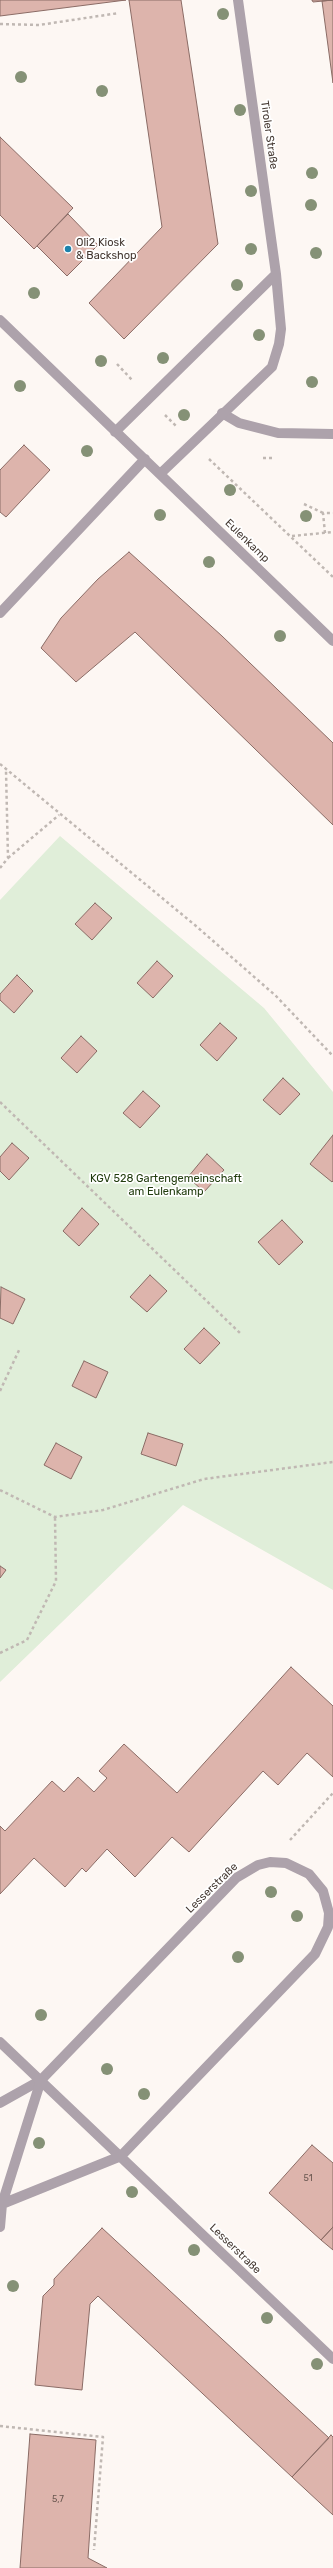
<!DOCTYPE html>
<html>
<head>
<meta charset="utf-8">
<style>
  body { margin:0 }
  canvas { display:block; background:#fdf7f3 }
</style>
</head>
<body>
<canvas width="333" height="2568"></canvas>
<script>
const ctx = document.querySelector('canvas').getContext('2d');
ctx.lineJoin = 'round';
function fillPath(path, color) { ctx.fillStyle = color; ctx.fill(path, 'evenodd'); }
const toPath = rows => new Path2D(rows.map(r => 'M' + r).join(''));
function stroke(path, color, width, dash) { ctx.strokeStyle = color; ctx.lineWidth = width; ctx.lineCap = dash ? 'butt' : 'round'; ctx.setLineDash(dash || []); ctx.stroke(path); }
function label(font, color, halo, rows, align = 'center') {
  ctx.font = font + ' Rubik,sans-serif'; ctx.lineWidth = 3.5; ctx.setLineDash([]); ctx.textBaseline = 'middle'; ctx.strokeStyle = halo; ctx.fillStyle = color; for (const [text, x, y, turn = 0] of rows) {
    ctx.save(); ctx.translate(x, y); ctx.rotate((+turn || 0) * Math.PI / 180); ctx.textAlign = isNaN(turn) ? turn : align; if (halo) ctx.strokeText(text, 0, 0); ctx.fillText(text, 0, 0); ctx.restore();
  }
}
const green = toPath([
  [60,836,264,1008,333,1092,333,1590,183,1505,0,1682,0,900]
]);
const building = toPath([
  [0,0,126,0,0,16,0,0],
  [129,0,181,0,218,244,124,339,89,303,162,227,129,0],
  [312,0,333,0,313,2,312,0],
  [333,0,333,83,322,1,333,0],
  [0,137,73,208,34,249,0,215,0,137],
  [68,214,98,245,67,276,37,246,68,214],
  [24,445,50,470,6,517,0,512,0,470,24,445],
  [129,552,222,636,333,743,333,825,135,632,76,682,41,648,61,618,98,579,129,552],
  [95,903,112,918,92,940,75,924,95,903],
  [157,961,173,976,153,998,137,983,157,961],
  [17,975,33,991,14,1013,0,1000,0,994,17,975],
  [220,1023,237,1038,217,1061,200,1045,220,1023],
  [81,1036,97,1051,77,1073,61,1058,81,1036],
  [283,1078,300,1094,280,1115,263,1100,283,1078],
  [143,1091,160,1106,140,1128,123,1113,143,1091],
  [333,1135,333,1181,332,1182,310,1164,333,1135],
  [12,1143,29,1158,9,1180,0,1171,0,1157,12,1143],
  [207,1154,224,1170,204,1192,188,1177,207,1154],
  [82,1208,99,1224,79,1246,63,1231,82,1208],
  [282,1220,303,1242,279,1265,258,1242,282,1220],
  [150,1275,167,1291,147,1312,130,1297,150,1275],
  [1,1287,25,1299,13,1324,0,1318,1,1287],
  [204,1328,220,1343,200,1364,184,1349,204,1328],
  [84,1361,108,1372,96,1398,72,1386,84,1361],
  [148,1433,183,1444,176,1466,141,1454,148,1433],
  [56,1443,82,1457,71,1479,44,1465,56,1443],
  [0,1566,6,1570,0,1578,0,1566],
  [291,1667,333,1706,333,1777,307,1753,278,1785,263,1771,189,1852,172,1837,135,1877,107,1849,86,1872,82,1868,65,1887,34,1858,0,1894,0,1826,5,1831,52,1781,64,1792,78,1777,94,1792,107,1778,99,1771,124,1744,177,1793,291,1667],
  [312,2145,333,2163,333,2227,321,2240,269,2193,312,2145],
  [333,2227,333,2250,321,2240,333,2227],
  [102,2228,329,2438,292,2477,98,2296,90,2304,82,2390,35,2385,43,2296,54,2285,54,2279,102,2228],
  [30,2434,96,2440,88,2558,107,2568,20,2568,30,2434],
  [331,2435,333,2437,333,2515,292,2477,331,2435]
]);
const path = toPath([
  [0,24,39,25,119,13],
  [117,364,133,381],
  [165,415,176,426],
  [263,458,272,458],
  [209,459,333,577],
  [304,504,323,513],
  [325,533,323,513,333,513],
  [292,536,333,532],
  [0,764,196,926,276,996,333,1056],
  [8,858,59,815],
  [0,868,8,858,6,771],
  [0,1102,242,1335],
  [0,1391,20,1348],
  [0,1490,55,1517,103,1510,204,1479,333,1462],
  [0,1653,27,1640,56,1581,55,1517],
  [290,1840,333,1793],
  [0,2426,103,2437,94,2550]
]);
const service = toPath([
  [222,413,239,423,278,433,333,434],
  [0,2103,41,2080]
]);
const minor = toPath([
  [0,320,333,641],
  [115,432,276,274],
  [160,474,272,367,279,344,281,329,276,274,238,0],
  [0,613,145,459],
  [0,2042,333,2359],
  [0,2227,2,2204,41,2080,236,1878,258,1865,270,1862,286,1863,309,1874,323,1891,329,1913,328,1927,315,1954,121,2156,2,2204]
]);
const trees = [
  [223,14],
  [21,77],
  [102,91],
  [240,110],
  [312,173],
  [251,191],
  [311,205],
  [251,249],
  [316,253],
  [237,285],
  [34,293],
  [259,335],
  [163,358],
  [101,361],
  [312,382],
  [20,386],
  [184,415],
  [87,451],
  [230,490],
  [160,515],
  [306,516],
  [209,562],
  [280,636],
  [271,1892],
  [297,1916],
  [238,1957],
  [41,2015],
  [107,2069],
  [144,2094],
  [39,2143],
  [132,2192],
  [194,2250],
  [13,2286],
  [267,2318],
  [317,2364]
];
const markers = [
  [68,249,4,"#1d82ac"]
];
const numberNames = [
  ["51",308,2178],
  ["5,7",58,2499]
];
const streetNames = [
  ["Tiroler Straße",269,135,82],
  ["Eulenkamp",247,541,44],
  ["Lesserstraße",212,1888,-44],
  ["Lesserstraße",235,2249,44]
];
const poiNames = [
  ["Oli2 Kiosk",76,243],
  ["& Backshop",76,256]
];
const parkNames = [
  ["KGV 528 Gartengemeinschaft",166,1179],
  ["am Eulenkamp",166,1192]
];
fillPath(green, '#e0eed9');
fillPath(building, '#ddb4ac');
stroke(building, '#8b6c66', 1);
stroke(path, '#c0b8b3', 2.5, [3, 3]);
stroke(service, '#ada2ab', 10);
stroke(minor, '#ada2ab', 10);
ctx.fillStyle = '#859176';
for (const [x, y] of trees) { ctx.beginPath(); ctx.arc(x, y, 6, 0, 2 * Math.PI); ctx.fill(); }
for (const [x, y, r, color] of markers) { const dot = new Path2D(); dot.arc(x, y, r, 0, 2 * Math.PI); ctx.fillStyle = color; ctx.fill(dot); stroke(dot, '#fff', 1.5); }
label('9px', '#6a5750', null, numberNames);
label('11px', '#443831', '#fff', streetNames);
label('11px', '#443831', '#fff', poiNames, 'left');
label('11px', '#223d0f', '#fff', parkNames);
</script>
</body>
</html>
